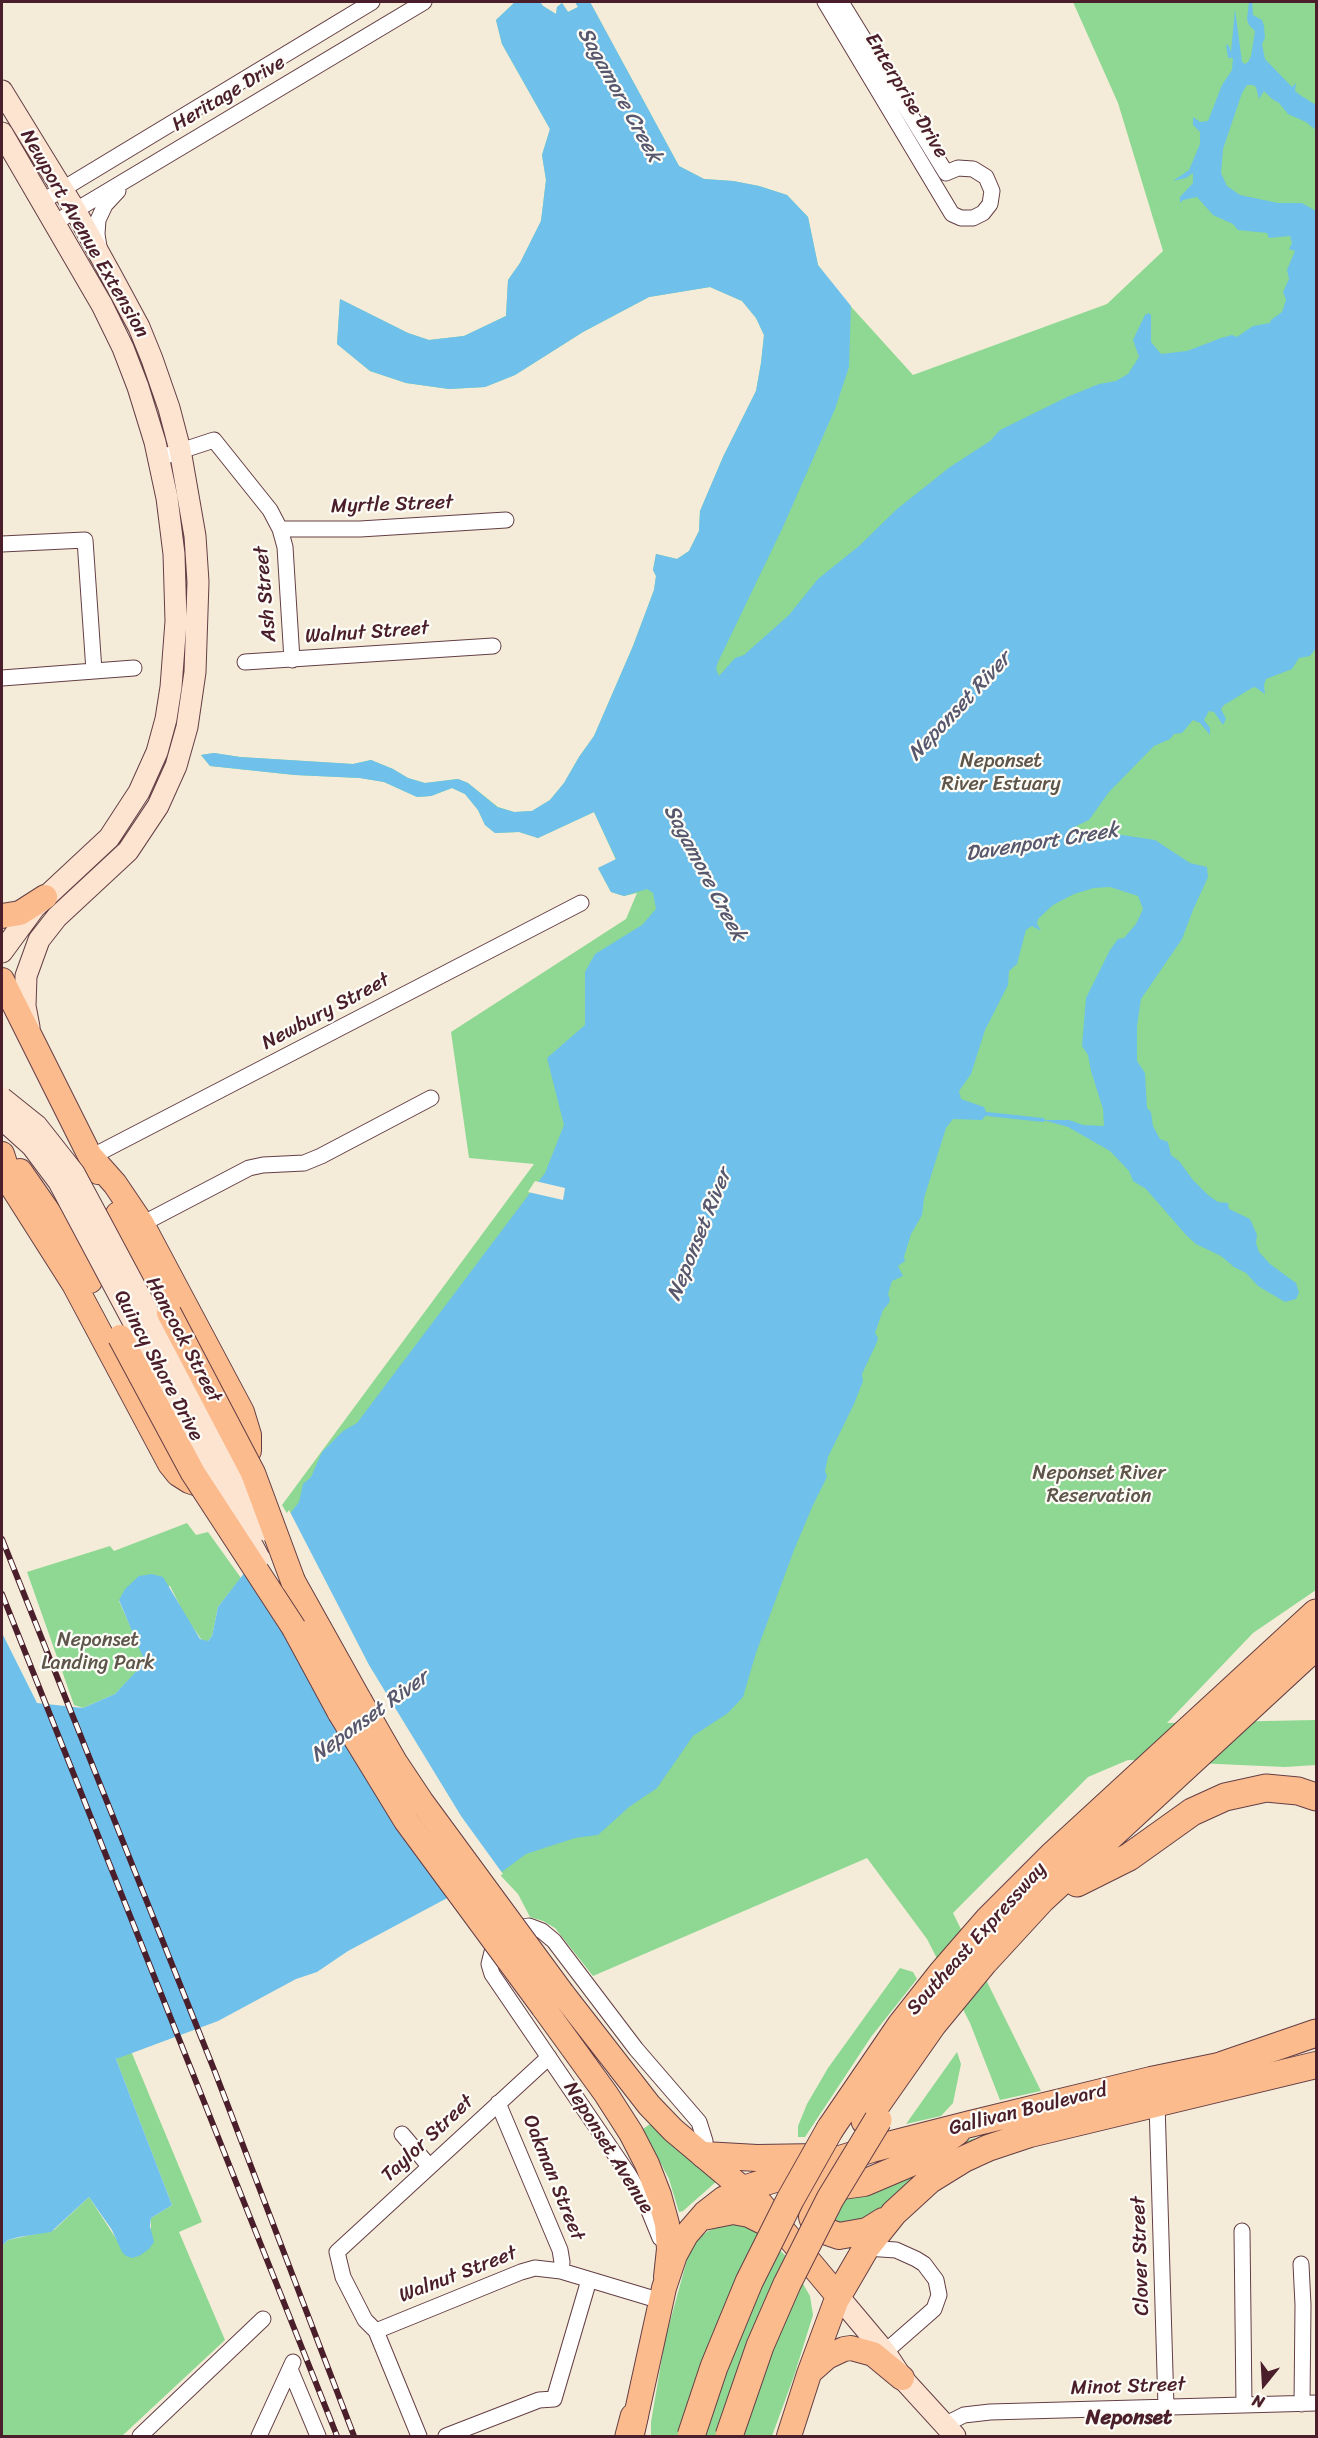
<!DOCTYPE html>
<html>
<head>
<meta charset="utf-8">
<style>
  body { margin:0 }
  #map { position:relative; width:1318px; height:2438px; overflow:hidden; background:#f4ecd8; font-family:Sriracha,sans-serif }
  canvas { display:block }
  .frame { position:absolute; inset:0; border:3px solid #4a1f2b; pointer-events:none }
  .north { position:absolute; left:1234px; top:2354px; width:60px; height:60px; -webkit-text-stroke:4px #fdfcf7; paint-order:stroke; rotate:198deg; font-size:16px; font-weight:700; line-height:24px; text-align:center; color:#4a1f2b }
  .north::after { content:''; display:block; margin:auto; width:21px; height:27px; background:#4a1f2b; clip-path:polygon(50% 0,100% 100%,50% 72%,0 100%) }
</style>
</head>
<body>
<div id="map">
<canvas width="1318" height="2438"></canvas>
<div class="frame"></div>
<div class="north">N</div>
</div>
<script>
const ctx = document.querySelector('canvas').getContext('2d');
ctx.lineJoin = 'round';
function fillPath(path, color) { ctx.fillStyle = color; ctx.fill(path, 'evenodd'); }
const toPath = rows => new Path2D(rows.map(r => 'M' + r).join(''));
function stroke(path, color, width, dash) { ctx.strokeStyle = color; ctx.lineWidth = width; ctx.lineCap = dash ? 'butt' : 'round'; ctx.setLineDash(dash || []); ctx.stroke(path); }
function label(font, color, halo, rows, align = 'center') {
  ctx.font = font + ' Sriracha,sans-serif'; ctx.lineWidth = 4.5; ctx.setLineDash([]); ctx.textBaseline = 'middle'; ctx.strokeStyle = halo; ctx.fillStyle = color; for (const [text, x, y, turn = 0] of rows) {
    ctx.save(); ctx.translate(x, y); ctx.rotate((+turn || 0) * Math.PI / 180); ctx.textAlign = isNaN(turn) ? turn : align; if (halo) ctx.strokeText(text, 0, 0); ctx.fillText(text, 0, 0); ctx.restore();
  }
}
const green = toPath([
  [515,2,540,2,543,6,556,14,557,7,562,3,568,12,578,7,575,2,590,2,679,166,704,179,733,181,759,186,787,195,808,217,818,265,836,290,913,375,1107,304,1163,251,1118,103,1073,2,1316,2,1316,1590,1253,1633,1167,1723,1316,1720,1316,1765,1285,1767,1128,1760,1088,1777,953,1913,1041,2091,1000,2100,970,2023,927,1939,867,1858,593,1976,555,1928,543,1921,530,1917,518,1894,502,1877,282,1505,534,1164,469,1158,451,1032,626,919,637,893,624,896,611,892,598,868,616,860,594,812,538,838,519,832,495,833,485,825,478,810,465,794,452,788,431,796,417,797,384,782,360,778,295,775,210,766,201,755,214,753,240,757,353,764,371,760,393,769,408,778,425,783,458,779,468,783,498,807,514,812,532,811,550,800,564,783,579,757,594,736,633,646,654,590,656,576,653,570,656,554,677,559,689,551,699,531,700,511,723,457,756,391,761,363,764,335,756,318,742,301,710,287,649,297,583,332,515,375,485,387,449,389,406,383,370,371,337,344,340,299,408,333,429,340,464,336,506,316,508,280,520,263,541,221,546,180,542,155,550,129,502,44,496,20],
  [187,1523,196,1535,208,1532,241,1578,218,1607,212,1636,207,1642,201,1639,185,1616,170,1586,119,1601,146,1662,115,1694,83,1708,74,1705,27,1572,110,1546,114,1551],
  [900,1968,913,1972,917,1979,871,2037,805,2137,798,2137,798,2126,807,2104,828,2068],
  [131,2051,202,2222,179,2232,225,2340,122,2436,2,2436,2,2246,8,2240,54,2230,89,2197,117,2240,151,2234,151,2218,172,2205,116,2059],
  [957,2052,961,2064,953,2103,941,2116,906,2124],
  [650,2124,717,2181,683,2211,679,2212,669,2179,643,2129],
  [994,2134,942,2162,897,2192,868,2225,844,2230,816,2218,829,2194,959,2142],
  [727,2223,755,2227,788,2258,810,2296,813,2315,794,2376,772,2436,651,2436,651,2422,665,2340,688,2256,696,2240,708,2231]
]);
const water = toPath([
  [515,2,540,2,543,6,556,14,557,7,562,3,568,12,578,7,575,2,590,2,679,166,704,179,733,181,759,186,787,195,808,217,818,265,851,306,849,367,835,409,782,529,718,662,716,669,719,676,735,658,744,655,789,615,818,579,859,546,897,509,950,467,990,441,1000,430,1067,397,1099,384,1116,381,1128,374,1139,357,1133,340,1145,315,1149,313,1151,315,1151,342,1161,354,1187,351,1221,338,1232,335,1237,337,1253,326,1270,323,1271,320,1282,312,1286,300,1283,292,1289,279,1287,270,1295,251,1289,249,1292,243,1290,236,1269,238,1267,233,1238,230,1233,224,1213,215,1197,197,1183,200,1180,203,1180,197,1193,183,1193,173,1186,178,1173,181,1189,170,1200,144,1200,132,1193,125,1193,117,1200,122,1208,121,1222,85,1232,70,1233,58,1228,58,1226,44,1229,46,1231,52,1235,9,1242,62,1245,64,1248,62,1251,56,1255,31,1249,25,1247,19,1249,2,1252,2,1253,15,1262,20,1264,26,1265,38,1262,44,1265,59,1292,87,1296,83,1295,91,1300,95,1316,105,1316,130,1306,122,1288,114,1279,103,1272,99,1264,91,1259,99,1256,87,1253,85,1247,85,1242,93,1223,149,1221,173,1227,186,1240,195,1278,203,1302,203,1316,211,1316,648,1310,656,1299,658,1292,669,1266,679,1264,685,1265,694,1255,687,1252,688,1224,705,1221,709,1226,719,1223,725,1214,712,1209,711,1204,720,1210,728,1210,735,1200,723,1193,720,1182,733,1174,734,1170,739,1154,746,1109,792,1089,820,1068,830,1071,834,1096,831,1155,840,1190,863,1207,867,1208,877,1193,910,1182,939,1141,999,1137,1026,1137,1061,1145,1073,1147,1108,1151,1112,1153,1126,1160,1139,1168,1142,1171,1155,1179,1161,1193,1180,1208,1195,1218,1202,1228,1203,1229,1209,1250,1219,1257,1235,1256,1243,1259,1252,1270,1264,1296,1283,1299,1293,1296,1299,1285,1302,1258,1286,1246,1273,1234,1267,1221,1256,1196,1244,1186,1235,1146,1189,1133,1181,1129,1171,1110,1151,1068,1127,1043,1120,1069,1120,1083,1125,1104,1126,1103,1109,1091,1071,1088,1055,1082,1046,1086,998,1110,950,1118,939,1124,938,1136,924,1143,909,1138,896,1110,887,1094,888,1074,894,1053,905,1038,919,1037,924,1041,931,1032,926,1026,930,1017,964,1009,971,1008,985,985,1030,971,1074,959,1091,961,1099,984,1107,987,1114,982,1120,953,1119,946,1128,924,1198,922,1215,911,1234,904,1257,905,1261,898,1266,903,1276,892,1281,888,1294,890,1299,889,1303,883,1310,875,1333,878,1338,877,1342,862,1374,863,1381,854,1404,828,1457,825,1471,827,1477,813,1505,794,1550,756,1653,743,1697,728,1713,693,1736,657,1788,629,1807,598,1835,575,1838,526,1854,503,1871,466,1888,348,1951,317,1972,296,1979,218,2021,116,2059,172,2205,151,2218,150,2226,154,2242,149,2249,139,2256,132,2258,126,2256,122,2252,112,2230,89,2197,51,2232,19,2237,8,2240,2,2246,2,1633,37,1703,83,1708,115,1694,145,1662,119,1600,125,1589,139,1576,152,1574,163,1577,200,1639,208,1641,212,1636,218,1607,299,1502,303,1484,311,1477,322,1452,343,1431,357,1423,545,1173,564,1125,547,1058,585,1025,585,972,595,954,642,925,656,909,653,893,647,889,624,896,611,892,598,868,616,859,594,812,538,838,519,832,495,833,485,825,478,810,465,794,452,788,431,796,417,797,384,782,360,778,295,775,210,766,201,755,214,753,240,757,353,764,371,760,393,769,408,778,425,783,458,779,468,783,497,807,514,812,532,811,550,800,564,783,579,757,594,736,633,646,654,590,656,576,653,570,656,554,677,559,689,551,699,531,700,511,723,457,756,391,761,363,764,335,756,318,742,301,710,287,649,297,583,332,515,375,485,387,449,389,406,383,370,371,337,344,340,299,408,333,429,340,464,336,506,316,508,280,520,263,541,221,546,180,542,155,550,129,502,44,496,20]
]);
const pier = toPath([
  [535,1181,565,1188,563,1200,528,1192],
  [289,1510,369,1665,461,1816,503,1874,467,1890,245,1568]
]);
const stream = toPath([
  [987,1114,1043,1120]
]);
const minor = toPath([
  [825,2,952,214,961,218,973,218,983,213,990,204,992,191,986,177,973,169,958,168,946,173,841,2],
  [43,201,372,2],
  [56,222,424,2],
  [99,247,97,234,98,220,105,205,118,191],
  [159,458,214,440,270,510,280,529,285,547,292,660],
  [280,529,360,529,506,520],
  [2,544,85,540,94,671],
  [245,662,493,646],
  [2,678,134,668],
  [91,1157,581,903],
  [142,1224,249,1168,263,1165,304,1163,321,1156,431,1098],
  [498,2103,560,2250,562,2262,561,2271],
  [1157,2103,1166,2407],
  [402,2134,429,2166],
  [1242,2231,1244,2405],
  [660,2238,647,2206,629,2175,492,1974,489,1964,492,1952,505,1935,512,1929,529,1926,542,1931,554,1941,636,2049,699,2122,705,2141,704,2155],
  [866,2248,896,2250,916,2259,924,2264,936,2280,939,2295,934,2309,885,2352],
  [1301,2264,1303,2305,1302,2404],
  [376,2331,521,2272,535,2268,561,2271,661,2301],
  [290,2369,318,2436],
  [944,2425,964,2415,990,2412,1316,2403],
  [140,2436,263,2319],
  [259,2436,293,2362],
  [419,2436,376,2331,365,2320,343,2277,337,2252,549,2057],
  [446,2436,539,2400,554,2399,589,2280]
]);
const secondary = toPath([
  [2,91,75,210,111,275,139,327,152,359,169,408,180,450,195,536,198,582,195,672,187,727,176,766,158,806,128,851,57,917,39,940,26,976,25,1006,29,1027],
  [2,133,102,305,123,348,138,387,155,442,167,498,174,554,176,621,171,687,166,719,157,752,139,792,109,838,35,907,2,952],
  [838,2296,885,2352,902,2378,955,2436]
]);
const primary = toPath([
  [2,916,20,913,45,897],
  [2,980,98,1172],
  [2,1154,13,1188,74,1284,170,1464,178,1474,189,1481,198,1484,206,1484,223,1477,237,1467,249,1451,249,1435,242,1412,142,1224,115,1184,91,1157],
  [20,1171,63,1233,90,1281],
  [118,1214,169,1313],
  [293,1581,360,1701],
  [294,1628,340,1713],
  [562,1993,649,2105,673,2130,761,2204,838,2296,809,2374,789,2436],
  [543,2007,606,2094,631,2133,647,2164,659,2195,667,2224,669,2249,666,2277],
  [703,2218,733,2212,749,2215,775,2228],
  [810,2372,827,2357,844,2349,851,2348,873,2354,902,2378],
  [632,2434,664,2288,675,2255,686,2235,705,2213,723,2199,743,2189]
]);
const trunk = toPath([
  [704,2155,757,2158,818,2157],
  [743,2189,872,2149,970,2124,1151,2080,1243,2061],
  [883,2221,867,2231,839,2236,816,2228,812,2217,817,2200,824,2191,835,2187,864,2183,918,2160,957,2132],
  [838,2296,866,2248,894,2213,930,2180,964,2159,988,2148,1030,2134,1316,2065]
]);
const motorway = toPath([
  [1077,1883,1129,1857,1192,1812,1225,1797,1266,1788,1298,1791,1316,1797],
  [1223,2065,1316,2033],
  [865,2121,933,2024,984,1962,1042,1899,1316,1646],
  [830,2129,901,2025,942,1973,988,1920,1052,1856,1316,1613],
  [629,2436,634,2417]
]);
const rail = toPath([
  [2,1539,215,2072,354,2436],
  [2,1594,337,2436]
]);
const secondaryBridge = toPath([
  [2,1098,37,1126,74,1173,265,1530],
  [2,1119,32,1146,59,1182,259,1558]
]);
const primaryBridge = toPath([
  [169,1313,253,1473,293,1581],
  [120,1337,193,1473,294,1628],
  [360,1701,395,1762,421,1801,562,1993],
  [340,1713,406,1821,543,2007]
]);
const motorwayBridge = toPath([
  [691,2436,714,2367,749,2282,790,2200,830,2129],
  [729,2436,760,2346,787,2284,830,2199,878,2120]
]);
const streetNames = [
  ["Heritage Drive",229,94,-31],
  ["Enterprise Drive",906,96,59],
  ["Newport Avenue Extension",84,234,60],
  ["Myrtle Street",392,505,-2],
  ["Ash Street",266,594,-95],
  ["Walnut Street",367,633,-4],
  ["Newbury Street",326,1012,-28],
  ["Hancock Street",183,1340,62],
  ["Quincy Shore Drive",158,1366,62],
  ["Southeast Expressway",977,1939,-48],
  ["Gallivan Boulevard",1028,2110,-14],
  ["Taylor Street",428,2139,-43],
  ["Neponset Avenue",608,2148,58],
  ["Oakman Street",553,2178,68],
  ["Clover Street",1141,2256,-92],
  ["Walnut Street",458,2275,-21],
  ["Minot Street",1128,2387,-2]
];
const parkNames = [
  ["Neponset",1001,762],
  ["River Estuary",1001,785],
  ["Neponset River",1099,1474],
  ["Reservation",1099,1497],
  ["Neponset",98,1641],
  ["Landing Park",98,1664]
];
const waterNames = [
  ["Sagamore Creek",619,95,61],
  ["Neponset River",960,707,-47],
  ["Davenport Creek",1042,843,-9],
  ["Sagamore Creek",704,873,62],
  ["Neponset River",700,1235,-68],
  ["Neponset River",370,1717,-36]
];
const neighbourhoodNames = [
  ["Neponset",1129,2419]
];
fillPath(green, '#8ed893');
fillPath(water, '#6fc0ea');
fillPath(pier, '#f4ecd8');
stroke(stream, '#6fc0ea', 4);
stroke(minor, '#643e45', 17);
stroke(secondary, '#643e45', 23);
stroke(primary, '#643e45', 26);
stroke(trunk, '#643e45', 28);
stroke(motorway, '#643e45', 29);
stroke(minor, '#fff', 15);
stroke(secondary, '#fde4d1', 21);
stroke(primary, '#fbbb8c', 24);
stroke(trunk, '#fbbb8c', 26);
stroke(motorway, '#fbbb8c', 27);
stroke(rail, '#4a1f2b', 6);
stroke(rail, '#fdfcf7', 4, [11]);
stroke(secondaryBridge, '#643e45', 23, []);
stroke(primaryBridge, '#643e45', 26, []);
stroke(motorwayBridge, '#643e45', 29, []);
stroke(secondaryBridge, '#fde4d1', 21);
stroke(primaryBridge, '#fbbb8c', 24);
stroke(motorwayBridge, '#fbbb8c', 27);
label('20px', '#4a1f2b', '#fdfcf7', streetNames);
label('20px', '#5e564a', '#fdfcf7', parkNames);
label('italic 21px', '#57576e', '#fdfcf7', waterNames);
label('bold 21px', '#4a1f2b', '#fdfcf7', neighbourhoodNames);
</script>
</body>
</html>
